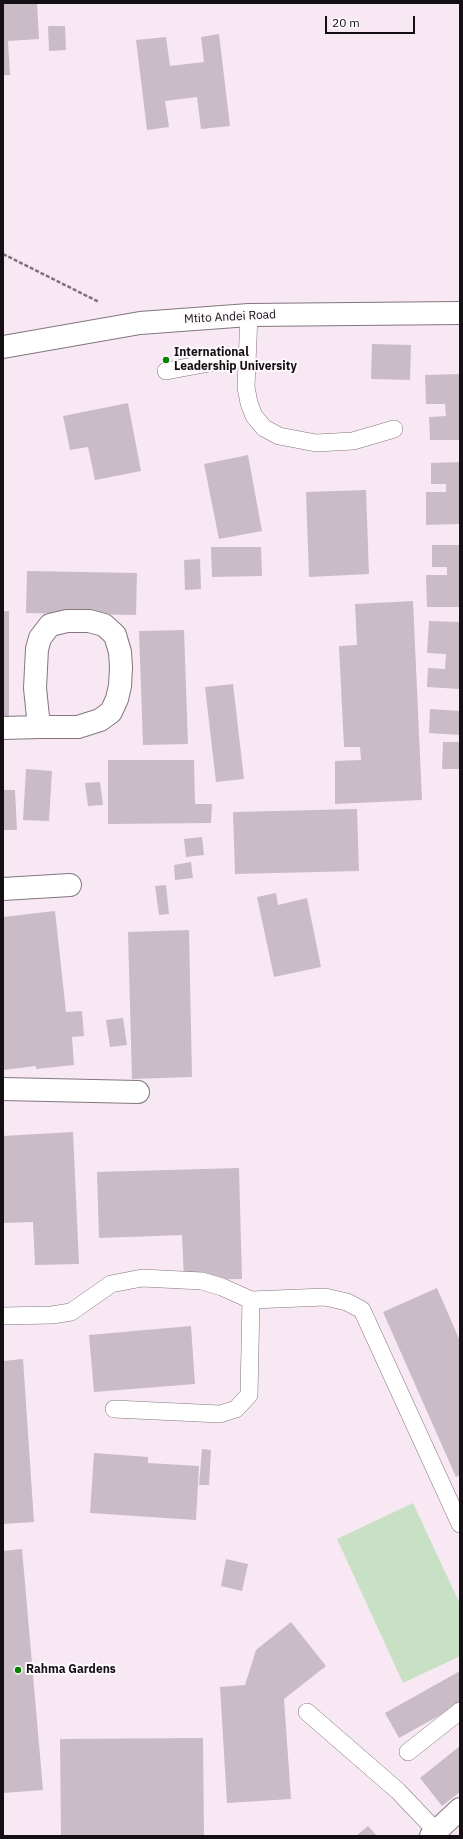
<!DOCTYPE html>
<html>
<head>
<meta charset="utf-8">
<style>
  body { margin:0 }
  #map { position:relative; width:463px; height:1839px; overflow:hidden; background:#f7e8f3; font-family:"IBM Plex Sans",sans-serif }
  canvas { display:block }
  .frame { position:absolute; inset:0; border:4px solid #140f12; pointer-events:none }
  .scale { position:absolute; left:325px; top:16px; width:90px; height:18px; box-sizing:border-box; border:2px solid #140f12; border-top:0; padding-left:5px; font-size:12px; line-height:14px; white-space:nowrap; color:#140f12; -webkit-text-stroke:3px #fef9fd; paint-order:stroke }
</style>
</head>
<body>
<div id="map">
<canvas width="463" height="1839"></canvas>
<div class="frame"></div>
<div class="scale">20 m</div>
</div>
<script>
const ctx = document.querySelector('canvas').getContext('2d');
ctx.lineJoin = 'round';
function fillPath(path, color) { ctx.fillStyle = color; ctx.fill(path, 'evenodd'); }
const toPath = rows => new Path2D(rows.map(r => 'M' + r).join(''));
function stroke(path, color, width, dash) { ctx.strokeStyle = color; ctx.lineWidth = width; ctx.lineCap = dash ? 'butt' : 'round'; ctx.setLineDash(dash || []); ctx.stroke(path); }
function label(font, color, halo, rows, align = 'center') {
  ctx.font = font + ' "IBM Plex Sans",sans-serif'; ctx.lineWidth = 4; ctx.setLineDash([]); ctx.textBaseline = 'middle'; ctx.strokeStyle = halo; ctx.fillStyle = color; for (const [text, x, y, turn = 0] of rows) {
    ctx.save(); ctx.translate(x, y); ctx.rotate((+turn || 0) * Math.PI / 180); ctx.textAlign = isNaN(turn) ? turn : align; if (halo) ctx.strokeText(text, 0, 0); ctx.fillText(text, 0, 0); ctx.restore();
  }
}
const green = toPath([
  [413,1503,460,1604,460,1656,403,1683,337,1539]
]);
const building = toPath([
  [22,3,37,3,39,39,8,41,10,75,3,75,3,4],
  [48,26,65,26,66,50,49,51],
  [219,34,230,126,201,129,197,97,165,101,169,127,147,130,136,40,166,37,170,66,204,62,201,37],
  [372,344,411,345,410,380,371,379],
  [460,374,460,440,430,440,429,417,446,416,445,404,426,404,425,375],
  [128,403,141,471,95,480,88,447,70,450,63,416],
  [248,455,262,531,219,539,204,464],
  [460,462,460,524,426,525,426,492,446,492,446,484,431,484,431,463],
  [366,490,369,574,309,577,306,492],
  [432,545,460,545,460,607,427,607,426,575,447,575,447,567,432,567],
  [211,547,261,547,262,576,212,577],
  [200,559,201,589,185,590,184,560],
  [27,571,137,573,136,615,26,613],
  [413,601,422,800,335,804,335,761,361,760,360,747,344,747,339,646,357,645,355,604],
  [3,611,9,611,9,722,3,722],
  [429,621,460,622,460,689,427,687,428,668,445,669,446,654,427,653],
  [184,630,188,744,143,745,139,631],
  [233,684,244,779,216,782,205,687],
  [430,709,460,711,460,735,429,733],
  [443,742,460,742,460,769,442,769],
  [108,760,194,760,195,804,212,804,211,823,108,824],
  [26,769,52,771,49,821,23,820],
  [100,782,103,805,88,806,85,783],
  [3,790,15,790,17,830,3,830],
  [357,809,359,871,235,874,233,812],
  [202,837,204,855,186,857,184,839],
  [191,862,193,878,175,880,174,865],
  [166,885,169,914,159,915,155,886],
  [276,893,278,905,307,898,321,967,274,977,257,897],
  [55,911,66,1012,82,1011,84,1036,72,1037,74,1065,36,1069,36,1066,3,1070,3,917],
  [189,930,192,1077,132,1079,128,932],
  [123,1018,127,1045,110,1047,106,1020],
  [73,1132,79,1264,35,1265,33,1222,3,1223,3,1136],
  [239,1168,242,1279,184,1280,182,1235,99,1238,97,1172],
  [437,1288,460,1341,460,1475,456,1477,383,1312],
  [191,1326,195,1384,94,1392,89,1335],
  [23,1359,34,1522,3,1524,3,1361],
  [202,1449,211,1450,209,1485,199,1485],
  [94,1453,148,1457,148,1463,199,1466,196,1520,90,1513],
  [22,1549,43,1790,3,1793,3,1551],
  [226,1559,248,1564,242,1591,221,1586],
  [291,1622,326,1666,284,1699,291,1799,227,1803,220,1687,245,1685,256,1650],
  [460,1671,460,1704,399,1738,385,1713],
  [203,1738,204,1836,61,1836,60,1739],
  [460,1746,460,1792,442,1806,420,1778],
  [368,1826,377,1836,356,1836]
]);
const path = toPath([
  [3,254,99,302]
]);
const lane = toPath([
  [249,315,246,387,249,403,254,416,264,428,279,436,316,443,353,441,394,429],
  [166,371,247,356],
  [3,1316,52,1315,71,1312,111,1284,142,1278,202,1281,222,1287,251,1300,325,1297,347,1302,362,1310,460,1524],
  [114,1409,220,1414,236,1409,249,1395,251,1300],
  [307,1712,398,1791,436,1831],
  [408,1752,460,1711]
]);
const street = toPath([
  [3,347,140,323,249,315,460,313],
  [67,621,89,621,104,625,115,635,120,652,121,667,120,686,117,699,111,712,100,720,78,727,39,727,35,688,37,649,40,638,50,625,67,621],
  [3,728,39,727],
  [3,889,70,885],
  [3,1089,138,1092]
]);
const secondary = toPath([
  [431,1836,460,1809]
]);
const markers = [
  [166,360,4,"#058300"],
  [18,1670,4,"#058300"]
];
const streetNames = [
  ["Mtito Andei Road",230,317,-3]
];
const poiNames = [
  ["International",174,353],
  ["Leadership University",174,367],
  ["Rahma Gardens",26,1670]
];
fillPath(green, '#c8e1c5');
fillPath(building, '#cabcc6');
stroke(lane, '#82767f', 18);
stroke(street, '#82767f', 24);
stroke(secondary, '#82767f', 24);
stroke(path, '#7c7279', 2.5, [4, 2]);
stroke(lane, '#fff', 17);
stroke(street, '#fff', 22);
stroke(secondary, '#fff', 22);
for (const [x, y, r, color] of markers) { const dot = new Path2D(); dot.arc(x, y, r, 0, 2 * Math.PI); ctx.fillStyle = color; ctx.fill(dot); stroke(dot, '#fef9fd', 1.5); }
label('12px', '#140f12', '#fef9fd', streetNames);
label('bold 12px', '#140f12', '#fef9fd', poiNames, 'left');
</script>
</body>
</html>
